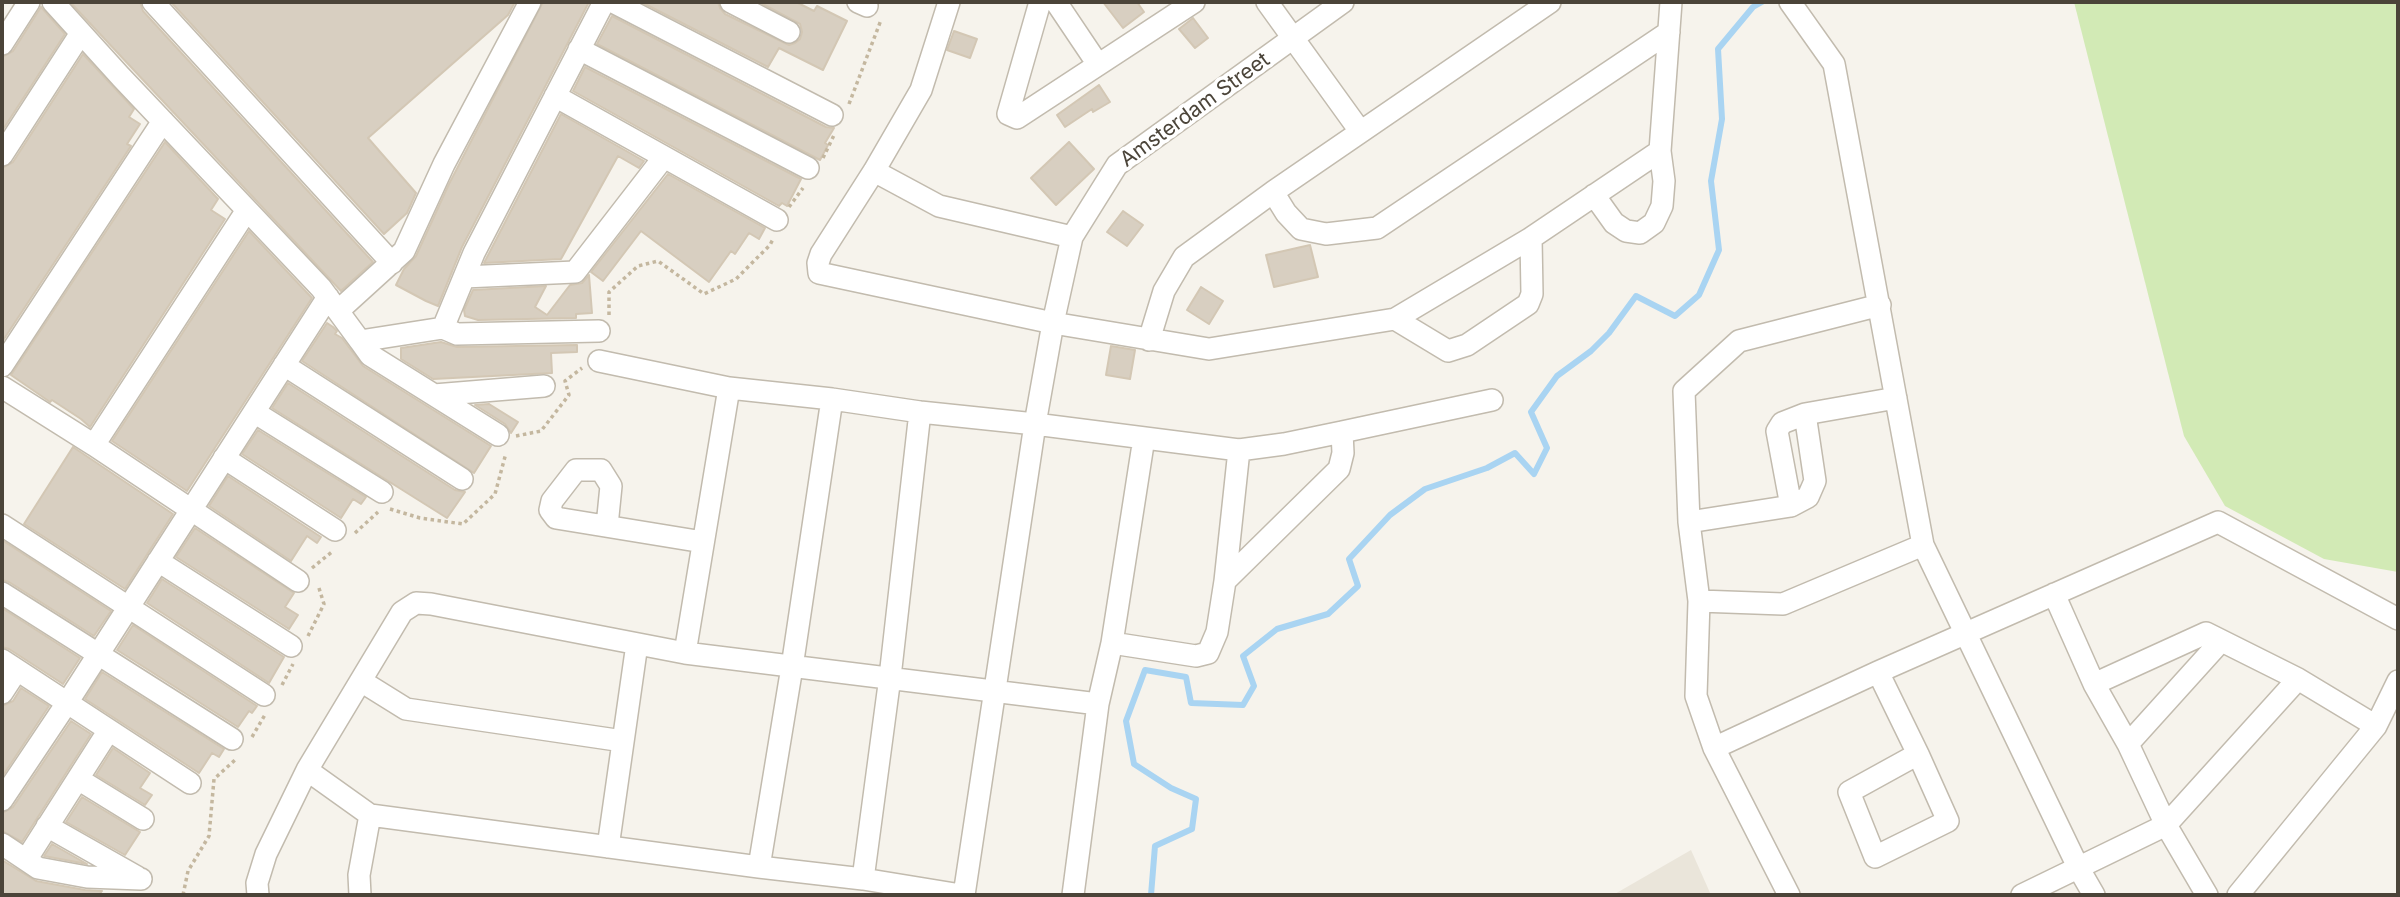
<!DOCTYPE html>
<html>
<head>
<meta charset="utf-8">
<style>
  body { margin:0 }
  #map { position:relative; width:2400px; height:897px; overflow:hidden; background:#f6f3ec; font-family:Inter,sans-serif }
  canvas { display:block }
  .frame { position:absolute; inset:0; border:4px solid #4b4439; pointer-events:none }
</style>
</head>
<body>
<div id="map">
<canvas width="2400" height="897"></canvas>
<div class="frame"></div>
</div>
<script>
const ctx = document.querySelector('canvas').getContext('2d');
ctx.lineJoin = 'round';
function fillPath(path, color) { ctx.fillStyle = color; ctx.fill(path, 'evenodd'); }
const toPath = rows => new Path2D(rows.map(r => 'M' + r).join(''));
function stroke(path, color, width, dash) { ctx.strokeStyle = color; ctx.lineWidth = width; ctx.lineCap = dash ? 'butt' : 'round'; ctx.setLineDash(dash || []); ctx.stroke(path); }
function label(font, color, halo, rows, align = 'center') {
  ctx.font = font + ' Inter,sans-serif'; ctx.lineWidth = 7; ctx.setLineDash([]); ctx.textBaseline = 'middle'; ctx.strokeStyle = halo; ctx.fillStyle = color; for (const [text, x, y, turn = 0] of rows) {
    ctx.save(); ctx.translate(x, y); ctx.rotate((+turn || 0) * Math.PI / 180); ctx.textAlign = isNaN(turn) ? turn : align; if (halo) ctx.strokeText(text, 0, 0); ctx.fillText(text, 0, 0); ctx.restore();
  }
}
const residential = toPath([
  [1691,850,1711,895,1613,895]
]);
const green = toPath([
  [2074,2,2398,2,2398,572,2324,559,2225,506,2184,436]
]);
const stream = toPath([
  [1151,895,1155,846,1192,829,1196,799,1171,788,1134,764,1126,721,1145,670,1186,677,1191,703,1243,705,1254,686,1243,656,1277,629,1328,614,1358,586,1349,559,1390,515,1425,489,1487,468,1515,453,1534,474,1547,448,1531,412,1557,376,1591,351,1609,333,1636,296,1675,316,1699,295,1719,250,1711,181,1722,119,1718,49,1753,7,1762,2]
]);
const building = toPath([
  [70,2,140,2,143,11,373,262,341,291,70,2],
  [171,2,515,2,508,15,368,138,416,193,407,213,384,234,171,2],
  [543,2,589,2,462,247,438,306,426,301,396,285,404,269,416,256,449,184,543,2],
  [641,2,718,2,720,8,725,14,789,45,795,43,800,39,802,32,800,24,759,2,796,2,814,11,817,6,847,21,823,70,779,48,768,67,641,2],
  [1103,2,1137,2,1144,12,1123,28,1103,2],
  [41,7,65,34,2,131,2,57,13,51,41,7],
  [612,16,826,127,834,128,825,143,828,145,820,160,597,44,612,16],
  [1193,18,1208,38,1195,48,1179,29,1193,18],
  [954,31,977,39,970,58,947,50,954,31],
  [83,54,134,109,129,117,140,124,127,144,131,146,2,342,2,168,13,162,83,54],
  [585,67,801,179,787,206,782,203,779,206,573,91,585,67],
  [1099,85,1110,102,1093,112,1092,109,1065,127,1057,115,1099,85],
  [561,114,644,161,639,168,618,156,561,259,484,263,561,114],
  [165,142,218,199,211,210,225,219,90,427,81,419,52,400,50,402,11,375,165,142],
  [1069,142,1094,169,1056,205,1031,178,1069,142],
  [668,174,765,228,759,239,749,233,735,254,731,251,709,282,641,231,603,281,591,272,668,174],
  [1123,211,1143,225,1127,246,1107,232,1123,211],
  [249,231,312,298,187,491,112,441,249,231],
  [1310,245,1318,277,1274,287,1266,255,1310,245],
  [589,275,592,313,576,314,576,318,478,320,465,316,464,310,473,290,546,286,535,307,547,315,570,285,582,283,589,275],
  [1201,287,1223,301,1209,324,1187,310,1201,287],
  [327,323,333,327,337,331,335,334,342,338,363,366,491,446,474,473,302,361,327,323],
  [441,342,457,347,577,345,577,352,551,353,552,373,433,379,401,359,401,348,441,342],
  [1111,346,1135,350,1130,379,1106,375,1111,346],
  [288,383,455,490,465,492,447,518,272,408,288,383],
  [489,404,518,422,511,433,505,424,475,405,489,404],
  [258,430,366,497,361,504,353,499,341,518,242,454,258,430],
  [73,447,173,514,125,589,24,524,73,447],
  [228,476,321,537,317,543,307,536,291,561,209,506,228,476],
  [195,528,294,593,285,607,298,615,289,629,176,557,195,528],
  [2,540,111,611,94,636,9,582,2,580,2,540],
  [162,579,284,657,269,683,147,603,162,579],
  [2,608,80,658,63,684,9,649,2,647,2,608],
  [133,625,257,706,252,713,249,711,238,727,117,650,133,625],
  [102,672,224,749,219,757,212,753,199,773,85,699,102,672],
  [21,688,49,706,2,777,2,706,13,701,21,688],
  [71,721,91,734,22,842,2,831,2,813,13,807,71,721],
  [113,748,150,773,140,788,152,795,145,805,96,775,113,748],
  [82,797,140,832,125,855,66,822,82,797],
  [52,844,87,864,44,856,52,844],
  [2,860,36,881,85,890,102,891,99,895,2,895,2,860]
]);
const path = toPath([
  [849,104,881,20],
  [823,158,835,133],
  [789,207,803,188],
  [609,315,609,292,638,266,658,261,704,294,736,279,770,245,773,239],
  [516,436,541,431,569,395,565,381,582,368],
  [390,509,420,518,463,524,495,494,506,453],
  [355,533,378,512],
  [312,568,333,551],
  [308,636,324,604,318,585],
  [282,685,293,664],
  [252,737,266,713],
  [183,895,188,871,209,836,214,779,235,760]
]);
const minor = toPath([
  [53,2,121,77,321,288,360,341,443,328,474,253,604,2],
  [153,2,392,263],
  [613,2,832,115],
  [731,2,789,32],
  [858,2,867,6],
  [949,2,921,90,874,171,821,254,818,263,819,273,1053,323,1209,349,1395,319,1531,238,1660,151],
  [1040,2,1008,114,1017,118,1194,2],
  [1056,2,1097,63],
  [1267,2,1360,131],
  [1550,2,1273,192,1286,213,1301,229,1326,234,1377,228,1669,32],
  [1790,2,1834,64,1923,545,2079,869,2094,895],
  [2,44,29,2],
  [579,49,808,168],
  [555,96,777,220],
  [2,155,81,33],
  [874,171,939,206,1072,237],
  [1594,195,1614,223,1626,231,1640,233,1654,223,1662,206,1664,181,1660,151,1671,2],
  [464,277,575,272,664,157],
  [338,311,404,251,444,164,530,2],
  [1395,319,1448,351,1467,345,1528,304,1532,294,1531,238],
  [443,328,457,334,599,331],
  [1149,340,1164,291,1184,257,1273,192],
  [360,341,370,355,498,435],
  [599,361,729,388],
  [284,365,462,479],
  [2,366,163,121],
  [2,387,94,445,298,581],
  [434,395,544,386],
  [254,412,382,492],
  [1342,432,1492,400],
  [94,445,247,210],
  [224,458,335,530],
  [1791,506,1777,431,1782,423,1805,414],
  [1689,522,1791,506,1808,497,1815,481,1805,414,1896,398],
  [2,525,264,695],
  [607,526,611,486,601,470,576,470,552,501,550,510,556,518,703,542],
  [158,561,291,646],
  [1225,581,1239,450],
  [2,593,232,739],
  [2054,594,2094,684,2128,744,2166,825,2207,895],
  [1699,601,1783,604,1923,545],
  [1112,643,1144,438],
  [685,653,729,388,832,399,920,412,1035,424,1239,450,1284,444,1342,432,1343,453,1339,469,1225,581,1217,632,1208,653,1196,656,1112,643,1098,704,1073,895],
  [2,660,190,783],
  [1878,672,1918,754,1948,821,1875,857,1849,792,1918,754],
  [361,681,406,709,623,741],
  [2094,684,2206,633,2298,679,2376,726],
  [2,693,17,670],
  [2128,744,2221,641],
  [1714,748,1878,672,2218,522,2398,619],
  [307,770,370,815,759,867,863,879,961,895],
  [78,779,143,819],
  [2,800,67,703,328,297],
  [47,826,137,877],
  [2,844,38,868,87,877,141,879],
  [608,847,637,644],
  [26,860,109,730],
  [759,867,792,667,832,399],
  [863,879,890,677,920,412],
  [258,895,257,883,266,854,307,770,402,612,416,603,431,604,685,653,1098,704],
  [360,895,359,875,370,815],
  [964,895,1035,424,1053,323,1072,237,1117,165,1343,2],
  [1789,895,1714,748,1696,696,1699,601,1689,522,1684,391,1739,341,1880,305],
  [2022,895,2166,825,2298,679],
  [2238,895,2376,726,2398,681]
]);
const streetNames = [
  ["Amsterdam Street",1195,110,-36]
];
fillPath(residential, '#eae5da');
fillPath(green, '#d2eab5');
stroke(stream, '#a9d4f2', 6);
fillPath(building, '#d8cfc1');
stroke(building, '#d3c7b4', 2);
stroke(minor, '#c2bbae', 24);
stroke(path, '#c4b79f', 3.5, [3.5, 3.5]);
stroke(minor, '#fff', 21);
label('21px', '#4b4439', '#fff', streetNames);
</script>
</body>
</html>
